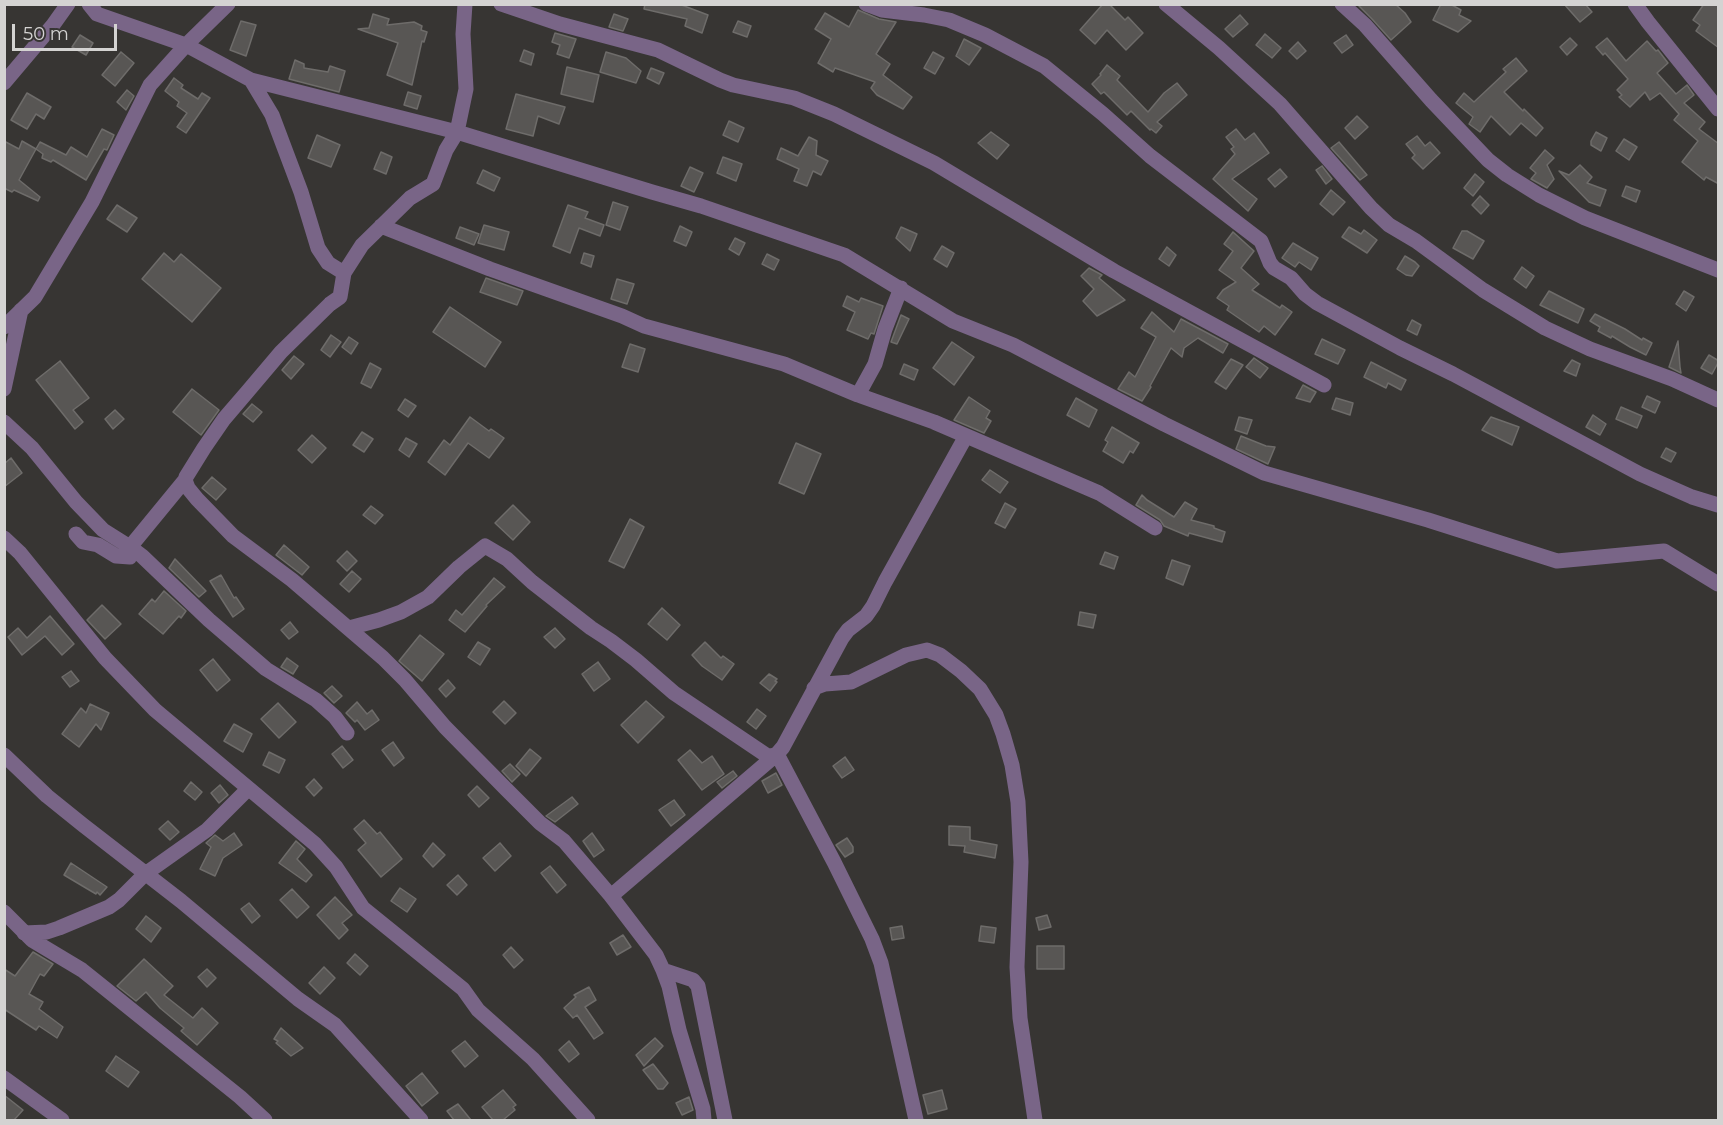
<!DOCTYPE html>
<html>
<head>
<meta charset="utf-8">
<style>
  body { margin:0 }
  #map { position:relative; width:1723px; height:1125px; overflow:hidden; background:#373533; font-family:Montserrat,sans-serif }
  canvas { display:block }
  .frame { position:absolute; inset:0; border:6px solid #d4d3d2; pointer-events:none }
  .scale { position:absolute; left:12px; top:24px; width:105px; height:27px; box-sizing:border-box; border:3px solid #d4d3d2; border-top:0; padding-left:8px; font-size:18px; line-height:21px; white-space:nowrap; color:#d4d3d2; -webkit-text-stroke:4px #373533; paint-order:stroke }
</style>
</head>
<body>
<div id="map">
<canvas width="1723" height="1125"></canvas>
<div class="frame"></div>
<div class="scale">50 m</div>
</div>
<script>
const ctx = document.querySelector('canvas').getContext('2d');
ctx.lineJoin = 'round';
function fillPath(path, color) { ctx.fillStyle = color; ctx.fill(path, 'evenodd'); }
const toPath = rows => new Path2D(rows.map(r => 'M' + r).join(''));
function stroke(path, color, width, dash) { ctx.strokeStyle = color; ctx.lineWidth = width; ctx.lineCap = dash ? 'butt' : 'round'; ctx.setLineDash(dash || []); ctx.stroke(path); }
const building = toPath([
  [645,4,679,4,708,15,702,33,685,26,687,19,644,9,645,4],
  [1103,4,1109,4,1125,20,1128,17,1143,33,1126,50,1107,30,1095,44,1080,30,1103,4],
  [1357,4,1395,4,1405,13,1411,22,1391,40,1372,19,1357,4],
  [1441,4,1450,4,1461,10,1459,15,1471,21,1458,32,1433,20,1441,4],
  [1564,4,1585,4,1592,12,1580,22,1564,4],
  [1704,4,1719,4,1719,48,1696,31,1700,25,1693,20,1704,4],
  [858,10,879,19,896,22,876,54,890,64,883,75,912,97,903,109,877,95,871,88,875,82,835,68,833,72,818,63,831,39,815,29,825,13,849,27,858,10],
  [373,14,389,19,387,25,414,22,422,26,421,30,427,32,424,42,422,41,412,85,387,75,398,43,358,29,369,28,373,14],
  [614,14,628,19,623,31,609,27,614,14],
  [1240,15,1248,24,1233,37,1225,29,1240,15],
  [241,21,256,25,246,56,230,50,241,21],
  [738,21,751,26,747,37,733,32,738,21],
  [555,33,576,39,569,58,557,54,560,45,552,42,555,33],
  [1265,34,1281,48,1272,58,1256,45,1265,34],
  [80,35,93,43,86,55,72,47,80,35],
  [1346,35,1353,45,1342,53,1334,43,1346,35],
  [1570,38,1577,45,1567,55,1560,47,1570,38],
  [1607,38,1626,61,1647,41,1656,51,1658,50,1668,63,1657,73,1676,94,1687,85,1694,95,1684,103,1705,122,1699,129,1719,144,1719,184,1706,177,1704,180,1682,162,1698,141,1674,120,1679,114,1660,93,1650,100,1645,92,1630,107,1619,97,1622,95,1617,90,1628,79,1605,53,1603,55,1596,47,1607,38],
  [964,39,981,48,969,65,956,56,964,39],
  [1298,42,1306,51,1297,59,1289,51,1298,42],
  [524,50,534,54,531,65,520,61,524,50],
  [121,52,134,63,115,86,102,75,121,52],
  [606,52,626,58,641,71,636,83,600,72,606,52],
  [933,52,944,58,935,74,924,68,933,52],
  [1516,58,1527,71,1504,92,1523,111,1524,109,1543,128,1536,136,1521,123,1510,135,1491,116,1480,132,1469,124,1473,117,1456,103,1464,93,1474,102,1506,72,1503,69,1516,58],
  [295,60,304,64,304,68,328,72,330,66,345,71,339,92,289,79,295,60],
  [1107,65,1120,76,1117,80,1148,112,1164,93,1177,83,1187,95,1157,122,1162,126,1156,133,1151,129,1150,130,1131,111,1127,115,1104,92,1101,94,1092,84,1101,75,1100,74,1107,65],
  [567,67,599,75,593,102,561,94,567,67],
  [651,68,664,73,659,84,647,78,651,68],
  [174,78,183,85,181,88,198,99,202,93,210,98,186,133,177,127,187,113,177,106,179,102,165,91,174,78],
  [127,90,134,96,126,110,117,102,127,90],
  [408,92,421,96,417,109,404,105,408,92],
  [27,93,51,107,44,119,36,114,27,129,11,120,27,93],
  [516,94,565,107,559,124,538,116,533,136,506,129,516,94],
  [1357,116,1368,127,1355,139,1345,128,1357,116],
  [729,121,744,128,738,142,723,135,729,121],
  [102,129,114,135,107,150,104,149,86,180,53,160,51,162,42,158,43,154,36,149,40,142,66,155,71,147,87,157,102,129],
  [1236,129,1245,140,1254,133,1269,153,1232,179,1257,199,1248,211,1213,179,1235,154,1231,149,1234,147,1226,137,1236,129],
  [991,132,1009,145,997,159,978,143,991,132],
  [1596,132,1607,138,1601,151,1591,145,1591,141,1596,132],
  [317,135,340,145,331,167,308,158,317,135],
  [1417,136,1425,146,1430,142,1440,153,1423,169,1412,158,1415,155,1406,144,1417,136],
  [809,137,817,141,816,155,828,161,821,175,813,171,807,186,794,181,799,169,777,159,781,148,798,156,809,137],
  [1624,139,1637,147,1629,160,1616,151,1624,139],
  [4,141,19,149,22,141,36,149,19,180,40,197,38,201,14,190,12,192,4,188,4,141],
  [1339,142,1367,175,1360,180,1331,148,1339,142],
  [1545,150,1554,158,1547,165,1554,179,1547,188,1531,179,1536,173,1530,168,1545,150],
  [381,152,392,157,386,174,374,169,381,152],
  [723,157,742,164,736,181,717,173,723,157],
  [1580,165,1592,177,1587,183,1606,190,1600,206,1589,202,1559,171,1569,175,1580,165],
  [1322,166,1332,179,1326,184,1316,170,1322,166],
  [690,167,703,173,694,192,681,186,690,167],
  [1280,169,1287,177,1275,187,1268,179,1280,169],
  [483,170,500,178,494,191,477,183,483,170],
  [1475,174,1484,182,1473,196,1464,188,1475,174],
  [1626,186,1640,191,1636,202,1622,196,1626,186],
  [1331,190,1345,202,1333,215,1320,204,1331,190],
  [1480,196,1489,205,1481,214,1472,205,1480,196],
  [613,202,628,207,620,230,606,225,613,202],
  [117,205,137,218,127,232,107,219,117,205],
  [568,205,588,212,585,218,604,225,600,236,579,228,570,253,553,246,568,205],
  [484,225,509,232,504,250,478,243,484,225],
  [680,226,692,232,686,246,674,241,680,226],
  [460,227,479,234,474,245,456,238,460,227],
  [901,227,917,234,910,251,896,238,901,227],
  [1349,227,1361,234,1364,230,1377,240,1367,253,1342,237,1349,227],
  [1462,231,1467,231,1484,241,1473,259,1453,248,1462,231],
  [1233,232,1254,251,1241,268,1259,284,1252,290,1280,308,1282,305,1292,312,1275,335,1264,326,1259,332,1227,310,1229,306,1217,298,1223,290,1236,282,1219,270,1233,251,1224,244,1233,232],
  [735,238,745,243,739,255,729,249,735,238],
  [1293,243,1318,258,1311,270,1299,262,1295,267,1282,258,1293,243],
  [942,246,954,253,947,267,934,259,942,246],
  [1167,247,1176,255,1169,266,1159,259,1167,247],
  [164,253,174,262,181,254,221,288,192,322,142,279,164,253],
  [584,253,594,256,591,267,581,263,584,253],
  [767,254,779,260,774,270,762,264,767,254],
  [1405,256,1415,262,1419,266,1412,276,1406,275,1397,269,1405,256],
  [1522,267,1534,276,1526,288,1514,279,1522,267],
  [1089,268,1102,275,1099,278,1125,300,1097,316,1083,301,1094,289,1081,276,1089,268],
  [486,278,523,291,517,305,480,292,486,278],
  [617,279,634,284,627,304,611,299,617,279],
  [1549,291,1584,309,1578,323,1540,305,1549,291],
  [1684,291,1694,297,1686,311,1676,304,1684,291],
  [847,296,859,302,861,298,883,306,874,334,871,333,868,339,847,330,855,312,843,306,847,296],
  [450,307,501,342,485,367,433,332,450,307],
  [1152,312,1174,332,1181,319,1228,344,1223,353,1198,338,1184,348,1182,357,1171,348,1150,386,1151,387,1142,401,1118,389,1129,372,1135,377,1156,337,1141,328,1152,312],
  [1595,314,1625,329,1642,340,1643,338,1652,343,1646,355,1630,347,1612,336,1611,338,1598,331,1600,327,1590,321,1595,314],
  [901,315,909,319,897,344,891,342,901,315],
  [1412,320,1421,325,1417,335,1407,330,1412,320],
  [331,335,341,342,330,357,321,350,331,335],
  [349,337,358,343,351,354,342,347,349,337],
  [1322,339,1345,350,1338,364,1315,354,1322,339],
  [1678,341,1680,367,1681,373,1669,367,1678,341],
  [952,342,974,357,954,385,933,368,952,342],
  [630,344,645,349,638,372,622,367,630,344],
  [1709,355,1719,361,1712,374,1701,368,1709,355],
  [294,356,304,364,291,379,282,370,294,356],
  [1254,358,1268,368,1260,378,1246,367,1254,358],
  [1231,359,1243,365,1226,389,1215,382,1231,359],
  [1572,360,1580,364,1576,376,1564,371,1572,360],
  [60,361,89,398,73,410,83,422,75,429,36,380,60,361],
  [1371,362,1406,380,1401,390,1388,383,1386,388,1364,377,1371,362],
  [370,363,381,369,371,388,361,383,370,363],
  [904,364,918,370,914,380,900,374,904,364],
  [1303,385,1316,392,1310,402,1296,398,1303,385],
  [192,389,219,410,201,435,173,412,192,389],
  [1647,396,1660,402,1655,413,1642,407,1647,396],
  [969,397,990,411,986,418,991,421,984,433,954,420,969,397],
  [1076,398,1097,410,1089,427,1067,415,1076,398],
  [1336,398,1353,403,1350,415,1332,409,1336,398],
  [405,399,416,406,408,417,398,410,405,399],
  [252,404,262,412,253,422,243,414,252,404],
  [1621,407,1642,416,1637,428,1616,419,1621,407],
  [115,410,124,419,113,429,105,419,115,410],
  [1593,415,1606,424,1600,435,1586,427,1593,415],
  [470,417,489,431,491,429,504,438,489,458,468,443,445,475,428,462,444,440,450,445,470,417],
  [1239,417,1252,420,1247,434,1235,430,1239,417],
  [1491,417,1519,427,1512,445,1482,430,1491,417],
  [1112,427,1139,443,1133,453,1130,451,1123,463,1103,451,1108,442,1105,440,1112,427],
  [362,432,373,439,364,452,353,445,362,432],
  [312,435,326,448,312,463,298,450,312,435],
  [1241,436,1266,446,1275,447,1268,464,1236,449,1241,436],
  [406,438,417,444,409,457,399,450,406,438],
  [796,443,821,454,804,494,779,483,796,443],
  [1666,448,1676,453,1671,462,1661,457,1666,448],
  [11,458,22,473,4,487,4,464,11,458],
  [990,470,1008,482,1000,493,982,480,990,470],
  [212,477,226,489,216,500,202,488,212,477],
  [1142,495,1147,500,1174,517,1185,502,1197,509,1191,520,1214,526,1214,528,1225,532,1222,542,1189,533,1188,536,1164,526,1160,520,1136,505,1142,495],
  [1005,503,1016,509,1005,528,995,523,1005,503],
  [513,505,530,522,513,540,495,523,513,505],
  [371,506,383,515,375,524,363,515,371,506],
  [630,519,644,527,624,568,609,561,630,519],
  [284,545,309,567,302,575,276,555,284,545],
  [347,551,357,561,347,571,337,561,347,551],
  [1105,552,1118,557,1114,569,1100,564,1105,552],
  [175,559,206,591,199,597,169,568,175,559],
  [1172,560,1190,566,1183,585,1166,578,1172,560],
  [352,571,361,579,349,592,340,584,352,571],
  [221,575,234,598,236,597,244,609,233,617,210,581,221,575],
  [494,578,505,587,486,605,487,606,465,632,449,620,456,610,462,615,494,578],
  [164,591,186,611,181,618,179,616,163,634,139,614,152,599,155,602,164,591],
  [102,605,121,624,105,639,87,620,102,605],
  [662,608,680,625,667,640,648,624,662,608],
  [1080,612,1096,615,1093,628,1078,625,1080,612],
  [50,616,74,644,62,655,45,636,22,655,8,637,18,628,27,638,50,616],
  [290,622,298,632,289,639,281,630,290,622],
  [555,628,565,639,555,648,544,637,555,628],
  [420,635,444,654,422,681,399,661,420,635],
  [478,642,490,649,480,665,468,657,478,642],
  [705,642,721,658,723,656,734,664,722,680,702,666,692,655,705,642],
  [287,658,298,666,293,674,281,667,287,658],
  [213,659,230,680,217,691,200,670,213,659],
  [598,662,610,679,594,691,582,674,598,662],
  [71,671,79,681,70,687,62,677,71,671],
  [769,674,777,679,775,681,777,682,770,691,760,683,769,674],
  [448,680,455,688,446,697,439,689,448,680],
  [332,686,342,696,334,703,324,693,332,686],
  [504,701,516,713,505,724,493,712,504,701],
  [646,701,664,717,638,743,621,725,646,701],
  [357,702,367,714,372,710,379,720,365,730,357,720,355,722,346,713,357,702],
  [278,703,296,722,279,738,261,719,278,703],
  [90,704,109,713,101,730,96,724,79,747,62,734,81,708,86,713,90,704],
  [757,709,766,716,756,729,747,722,757,709],
  [234,724,252,734,243,752,224,741,234,724],
  [393,742,404,758,394,766,382,750,393,742],
  [342,746,353,760,343,768,332,754,342,746],
  [530,749,541,758,526,776,516,766,530,749],
  [690,750,702,763,712,756,724,774,702,790,678,760,690,750],
  [269,752,285,760,279,773,263,765,269,752],
  [845,757,854,770,842,778,833,766,845,757],
  [510,764,520,774,512,782,502,771,510,764],
  [733,771,737,776,722,788,717,782,733,771],
  [776,773,782,785,768,793,762,781,776,773],
  [314,779,322,788,314,796,306,787,314,779],
  [191,782,202,792,195,800,184,791,191,782],
  [220,785,228,795,219,803,211,793,220,785],
  [477,786,489,798,479,807,468,795,477,786],
  [572,797,578,804,555,822,546,816,572,797],
  [674,800,685,815,671,826,659,810,674,800],
  [364,820,377,834,380,832,402,859,381,877,358,850,366,843,354,829,364,820],
  [168,821,179,832,170,840,159,829,168,821],
  [949,826,970,827,970,840,997,845,995,858,964,852,965,846,949,845,949,826],
  [234,833,242,845,223,858,215,876,200,869,211,847,206,843,215,835,223,841,234,833],
  [592,833,604,850,594,857,583,841,592,833],
  [847,838,853,847,853,852,845,857,836,845,847,838],
  [296,841,305,849,297,859,312,875,306,882,279,863,296,841],
  [433,843,445,855,433,867,423,856,433,843],
  [500,843,511,856,495,871,483,858,500,843],
  [71,863,107,887,100,895,97,892,96,894,64,875,71,863],
  [550,866,566,885,557,893,541,873,550,866],
  [458,875,467,885,457,895,447,885,458,875],
  [400,888,416,899,407,912,391,901,400,888],
  [292,889,309,907,297,918,280,900,292,889],
  [335,897,352,915,342,923,348,930,339,939,317,915,335,897],
  [249,903,260,916,252,923,241,909,249,903],
  [1047,915,1051,927,1039,930,1036,918,1047,915],
  [146,916,161,928,151,942,136,929,146,916],
  [902,926,904,938,892,940,890,928,902,926],
  [981,926,996,928,994,943,979,941,981,926],
  [623,935,631,947,617,955,610,943,623,935],
  [1037,946,1064,946,1064,969,1037,969,1037,946],
  [511,947,523,960,514,968,503,955,511,947],
  [33,952,53,964,44,976,40,974,29,994,43,1002,39,1009,63,1027,57,1038,39,1026,36,1030,4,1009,4,969,15,976,33,952],
  [355,954,368,966,360,975,347,963,355,954],
  [144,959,173,986,164,995,193,1018,202,1008,218,1023,197,1045,181,1031,184,1028,160,1008,146,992,136,1001,117,986,144,959],
  [324,967,335,978,320,994,309,983,324,967],
  [207,969,216,978,207,987,198,977,207,969],
  [589,987,596,1000,585,1007,603,1033,594,1039,577,1015,573,1018,564,1008,576,997,574,995,589,987],
  [281,1028,303,1048,291,1056,276,1043,278,1041,274,1039,281,1028],
  [655,1038,663,1046,644,1066,636,1055,655,1038],
  [465,1041,478,1056,465,1067,452,1051,465,1041],
  [569,1041,579,1054,569,1062,559,1050,569,1041],
  [116,1056,139,1072,128,1087,106,1071,116,1056],
  [653,1064,668,1083,663,1089,658,1089,643,1070,653,1064],
  [422,1073,438,1093,422,1106,406,1086,422,1073],
  [503,1090,516,1105,513,1107,515,1110,503,1120,493,1120,482,1107,503,1090],
  [942,1090,947,1109,928,1114,923,1095,942,1090],
  [4,1095,23,1110,14,1120,4,1120,4,1095],
  [689,1097,693,1110,682,1115,676,1103,689,1097],
  [458,1104,471,1120,454,1120,447,1111,458,1104]
]);
const minor = toPath([
  [89,4,97,14,186,45,251,80,457,132,652,192,701,206,844,255,953,321,1013,345,1164,424,1264,473,1428,520,1557,561,1664,551,1718,584],
  [465,4,463,34,466,89,457,132,446,150,433,184,410,198,362,245,344,273,340,297,330,304,281,352,248,391,224,419,204,448,186,477,185,480,188,488,197,499,233,536,292,580,383,658,405,680,445,727,506,789,540,823,564,841,611,896,656,955,663,970,669,986,679,1030,703,1109,704,1120],
  [501,4,560,24,658,50,720,80,733,85,794,98,834,114,934,163,1114,271,1324,385],
  [866,4,882,10,924,15,949,20,985,35,1044,66,1103,114,1150,156,1261,241,1270,263,1274,268,1291,278,1305,294,1317,303,1400,348,1453,374,1640,474,1692,497,1718,505],
  [1166,4,1219,48,1280,104,1371,208,1389,225,1416,241,1483,290,1545,328,1590,349,1672,379,1718,400],
  [1342,4,1365,25,1431,100,1488,160,1507,175,1539,195,1585,218,1718,270],
  [1635,4,1648,22,1718,109],
  [251,80,272,115,301,192,318,248,328,263,344,273],
  [4,83,53,25,68,4],
  [381,226,490,269,622,316,644,326,784,364,858,395,934,422,1099,493,1155,528],
  [4,327,35,297,92,202,150,85,186,45,228,4],
  [4,389,21,310],
  [858,395,875,364,885,329,901,288],
  [4,422,32,448,76,502,103,530,130,547,142,556,209,620,266,669,316,700,335,717,347,733],
  [76,534,83,542,98,545,116,556,130,557,130,547,185,480],
  [4,538,20,553,105,658,155,710,315,844,336,867,363,908,463,989,478,1010,533,1059,588,1120],
  [349,628,379,620,401,612,428,597,459,567,485,546,507,559,532,582,591,628,611,641,636,660,674,693,766,755,771,756,777,754],
  [814,688,825,684,851,682,906,655,927,650,940,655,961,671,980,689,996,715,1003,734,1012,765,1018,802,1021,862,1017,967,1020,1018,1035,1120],
  [777,754,834,862,872,939,881,963,916,1120],
  [4,755,47,796,83,825,181,901,298,999,335,1025,421,1120],
  [611,896,777,754,783,747,842,638,848,630,866,616,873,606,885,582,966,436],
  [4,912,32,940,82,970,97,982,240,1097,265,1120],
  [24,933,47,932,59,928,109,907,119,900,145,874,207,830,248,789],
  [663,970,693,980,698,986,725,1120],
  [4,1078,62,1120]
]);
fillPath(building, '#585654');
stroke(building, '#6e6c6a', 1.5);
stroke(minor, '#796587', 15);
</script>
</body>
</html>
